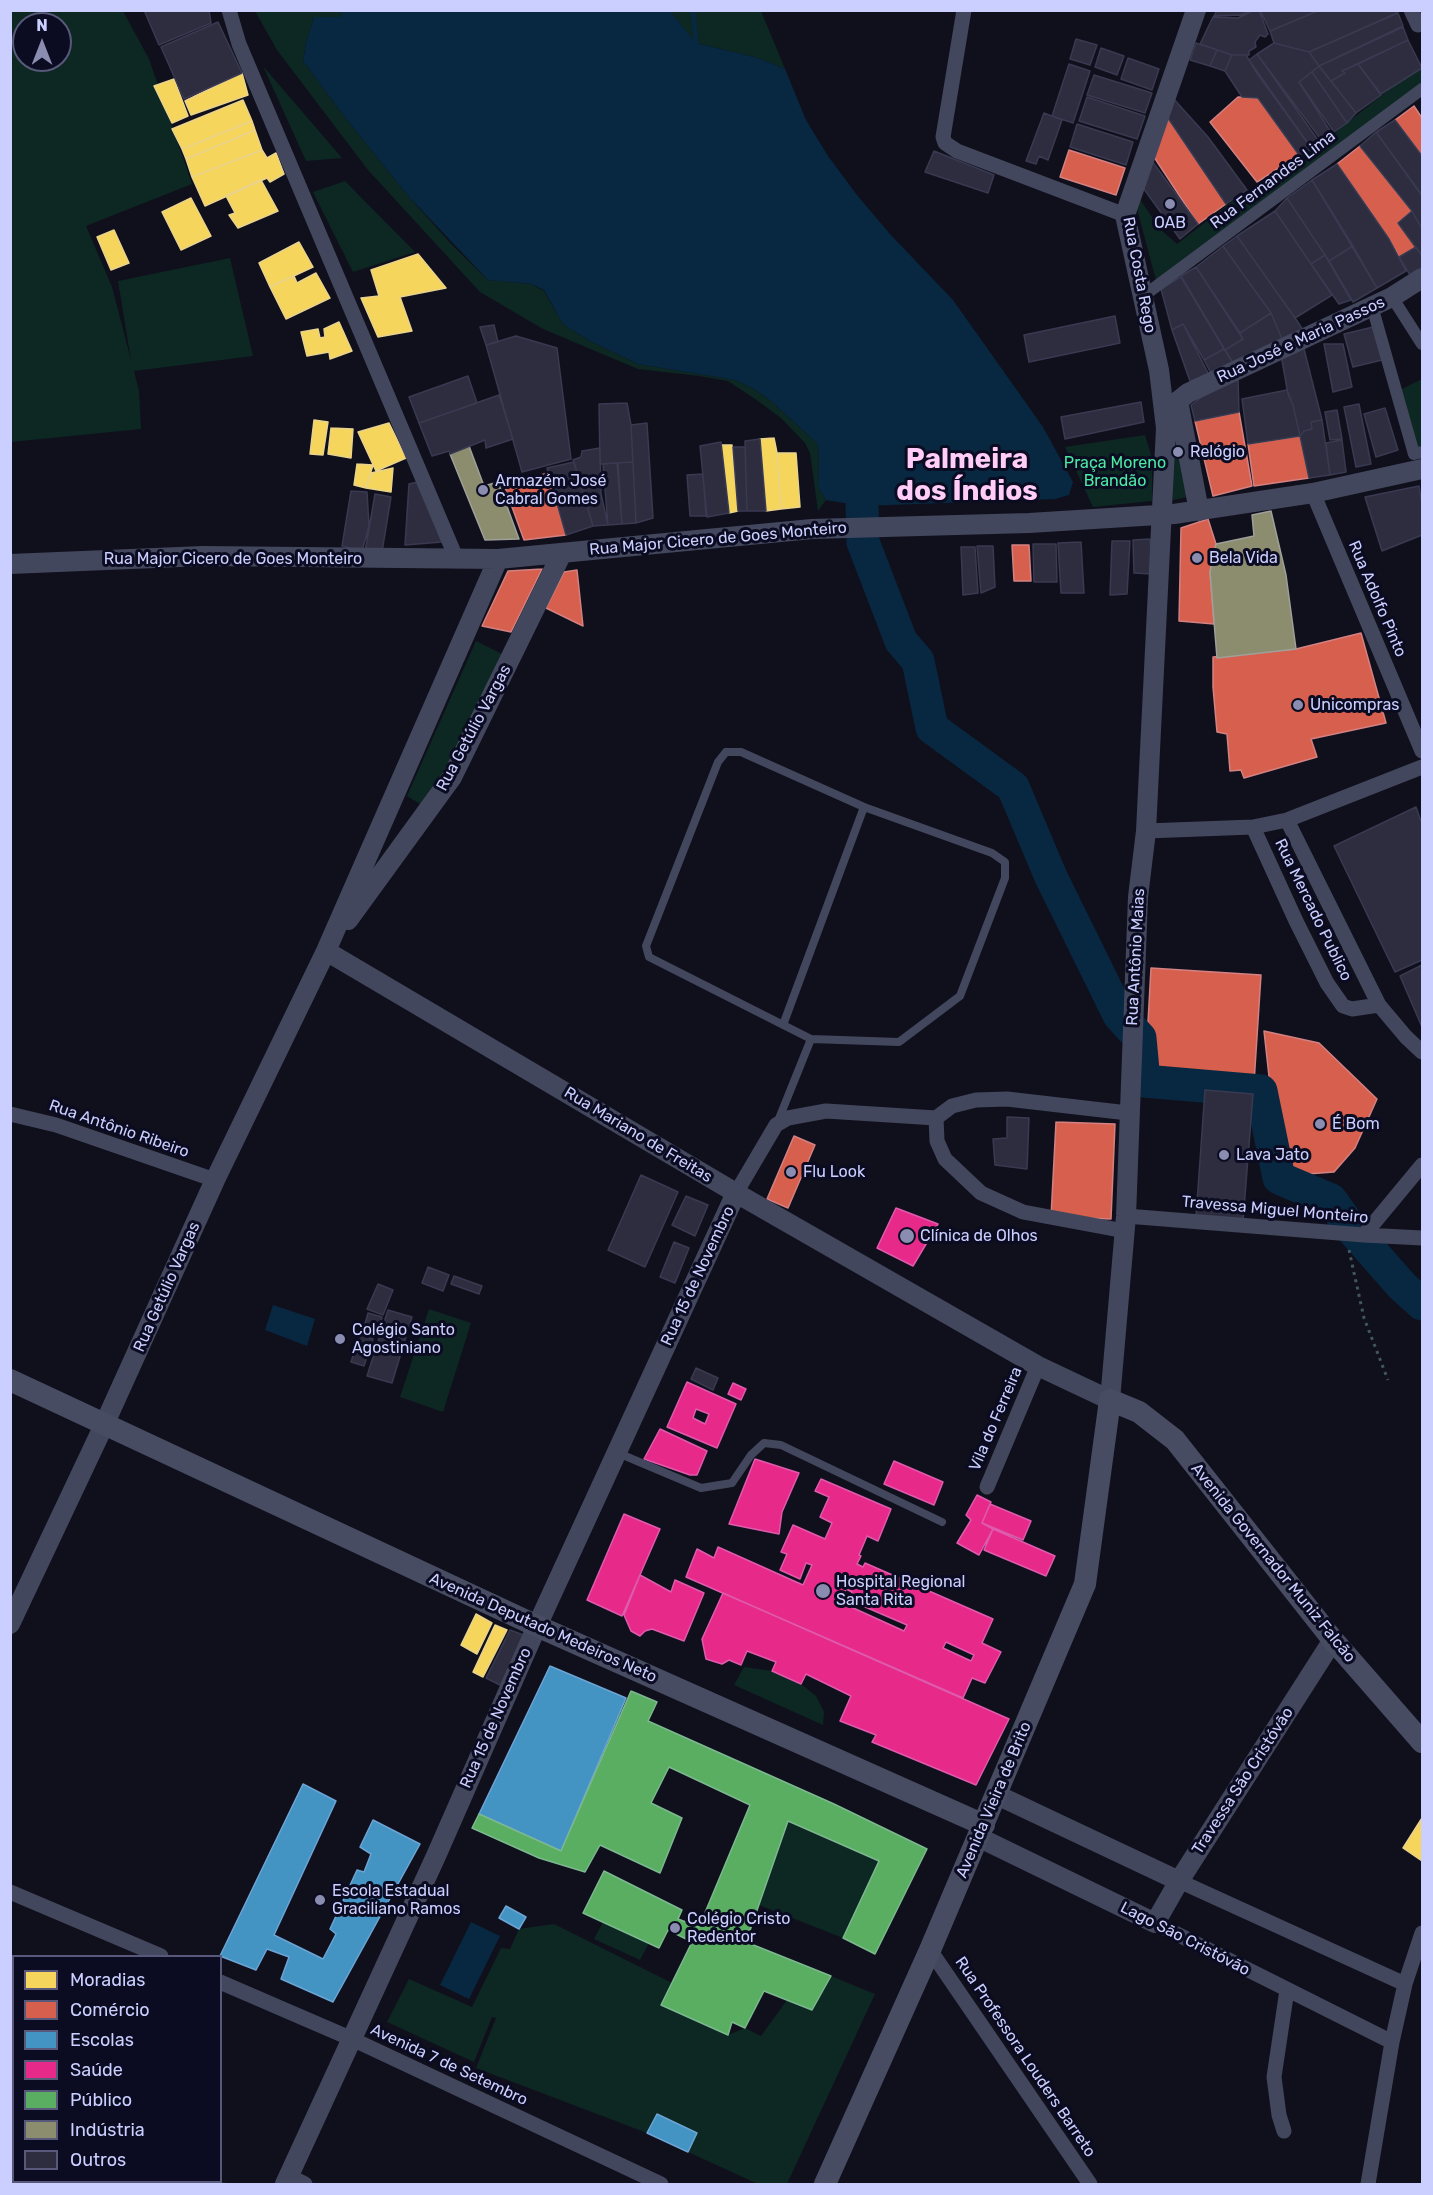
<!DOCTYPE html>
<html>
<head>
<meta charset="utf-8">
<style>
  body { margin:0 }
  #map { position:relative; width:1433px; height:2195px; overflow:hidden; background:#10101c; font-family:Rubik,sans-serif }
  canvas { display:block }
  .frame { position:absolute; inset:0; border:12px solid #cbcfff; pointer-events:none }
  .legend { position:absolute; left:12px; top:1955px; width:210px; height:228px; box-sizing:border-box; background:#0b0b21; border:2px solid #58597a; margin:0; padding:8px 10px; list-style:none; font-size:18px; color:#cbcfff }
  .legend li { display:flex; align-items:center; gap:12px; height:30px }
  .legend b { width:30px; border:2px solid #58597a }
  .north { position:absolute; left:12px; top:12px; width:60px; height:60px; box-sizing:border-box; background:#0b0b21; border:2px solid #58597a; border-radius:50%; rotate:0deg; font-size:16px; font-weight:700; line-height:24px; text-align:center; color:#cbcfff }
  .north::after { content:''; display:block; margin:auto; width:21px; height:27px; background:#8a8cb0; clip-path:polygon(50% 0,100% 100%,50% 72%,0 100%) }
</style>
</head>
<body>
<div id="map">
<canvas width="1433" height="2195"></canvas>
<div class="frame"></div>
<ul class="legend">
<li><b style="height:16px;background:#f6d55c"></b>Moradias</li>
<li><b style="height:16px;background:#d6604d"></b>Comércio</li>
<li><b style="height:16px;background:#4393c3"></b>Escolas</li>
<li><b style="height:16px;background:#e7298a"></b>Saúde</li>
<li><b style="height:16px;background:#5aae61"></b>Público</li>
<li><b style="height:16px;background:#8c8c6e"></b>Indústria</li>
<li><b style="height:16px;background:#2d2d3f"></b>Outros</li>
</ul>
<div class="north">N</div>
</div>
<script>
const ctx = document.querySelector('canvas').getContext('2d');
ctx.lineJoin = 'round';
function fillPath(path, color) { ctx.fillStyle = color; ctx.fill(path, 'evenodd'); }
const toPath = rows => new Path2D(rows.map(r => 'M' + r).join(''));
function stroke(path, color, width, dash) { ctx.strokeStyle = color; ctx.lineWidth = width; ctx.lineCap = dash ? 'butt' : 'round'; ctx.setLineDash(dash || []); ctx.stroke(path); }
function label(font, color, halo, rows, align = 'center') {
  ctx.font = font + ' Rubik,sans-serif'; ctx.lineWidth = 6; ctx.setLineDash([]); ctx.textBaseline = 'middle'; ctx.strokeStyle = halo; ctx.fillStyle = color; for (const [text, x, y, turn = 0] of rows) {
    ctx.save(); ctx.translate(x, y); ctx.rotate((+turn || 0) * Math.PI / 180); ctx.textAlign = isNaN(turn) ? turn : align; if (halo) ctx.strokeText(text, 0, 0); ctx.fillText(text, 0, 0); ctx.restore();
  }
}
const green = toPath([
  [11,11,123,11,149,59,192,184,86,226,112,287,131,360,118,281,230,258,253,356,134,371,139,391,141,429,11,442],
  [24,24,60,24,60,60,24,60],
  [255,11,344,11,340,17,314,17,306,43,303,61,347,120,410,198,453,246,488,280,531,284,544,291,563,324,590,341,638,364,735,380,754,389,771,401,817,443,819,457,818,487,826,500,818,511,810,453,805,443,781,418,758,401,728,381,699,376,638,369,543,329,480,292,368,170,277,50],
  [669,11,761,11,785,69,758,58,696,43],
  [263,66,342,158,306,161],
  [1422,68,1422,89,1157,284,1135,201,1135,192,1160,229,1177,244,1234,200,1331,136,1391,88],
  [345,181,415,252,353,272,313,192],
  [1422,379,1422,452,1408,456,1396,392],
  [1181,432,1192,496,1173,500,1170,433],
  [1145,435,1152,458,1152,501,1093,507,1065,447],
  [476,641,506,656,425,807,407,796],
  [429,1309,471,1323,443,1412,400,1397],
  [744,1667,772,1671,801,1684,816,1696,824,1712,823,1725,734,1685],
  [788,1821,879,1861,843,1938,759,1905],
  [603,1922,649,1943,640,1960,594,1939],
  [554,1924,672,1983,661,2005,728,2035,745,2028,761,2036,787,2000,812,2010,831,1976,875,1994,787,2184,758,2184,688,2152,697,2133,657,2114,647,2133,476,2068,496,2018,492,2017,474,2062,387,2022,409,1979,472,2007,501,1948,510,1949,519,1929],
  [13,1963,14,2182,221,2181,229,2184,11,2184,10,1967]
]);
const water = toPath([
  [669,10,696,43,758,58,785,69,806,120,828,156,857,195,889,233,953,300,1043,427,1073,482,1069,495,1055,499,862,506,826,500,818,487,819,457,817,443,771,401,754,389,735,380,638,364,590,341,563,324,544,290,531,284,488,280,410,198,347,120,303,61,306,43,314,17,340,17,344,11],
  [273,1305,315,1319,307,1346,265,1330],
  [471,1922,500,1936,469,1999,440,1985]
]);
const homes = toPath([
  [242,73,248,95,191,115,185,101,242,73],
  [174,79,188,116,172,123,154,86,174,79],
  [243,100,252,121,182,149,172,129,243,100],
  [252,121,255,130,186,159,182,149,252,121],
  [255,130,262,150,192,177,186,159,255,130],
  [262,150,267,158,276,153,284,174,270,182,267,178,205,206,192,177,262,150],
  [261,180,278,211,238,228,229,215,235,213,226,196,261,180],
  [191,198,211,236,181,250,162,212,191,198],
  [114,230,129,263,111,270,97,237,114,230],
  [299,242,313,267,270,287,259,263,299,242],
  [418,254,446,288,400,297,412,331,378,337,361,298,379,296,371,270,418,254],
  [316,273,330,298,286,319,270,287,294,276,297,283,316,273],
  [339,322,352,351,330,359,329,352,307,356,301,332,318,329,320,338,325,337,324,329,339,322],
  [314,420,328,422,323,455,310,454,314,420],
  [389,423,406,458,376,471,358,432,389,423],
  [331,428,353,429,351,458,328,454,331,428],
  [774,438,777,453,781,509,766,511,760,439,774,438],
  [721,445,732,445,738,511,729,513,721,445],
  [777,453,796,453,800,507,781,509,777,453],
  [357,464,373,465,366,488,354,485,357,464],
  [393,468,391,492,366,488,371,473,393,468],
  [476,1614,492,1623,477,1654,461,1645,476,1614],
  [495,1625,507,1630,483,1677,473,1672,495,1625],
  [1422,1818,1422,1861,1403,1848,1422,1818]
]);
const shops = toPath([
  [1238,97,1258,98,1299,155,1257,182,1210,122,1238,97],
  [1414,106,1422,118,1422,156,1395,120,1414,106],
  [1168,118,1226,204,1198,224,1154,157,1168,118],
  [1360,146,1412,211,1398,223,1417,247,1399,257,1389,239,1337,164,1360,146],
  [1069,150,1125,168,1116,195,1060,177,1069,150],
  [1239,412,1252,486,1213,496,1195,421,1239,412],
  [1300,436,1309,478,1254,486,1248,444,1300,436],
  [548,473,566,535,524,540,504,485,548,473],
  [1208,519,1216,544,1210,572,1214,624,1179,621,1181,528,1208,519],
  [1012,545,1029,545,1031,581,1014,581,1012,545],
  [542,569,511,632,482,626,508,571,542,569],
  [577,570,583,626,546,608,564,572,577,570],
  [1361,633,1386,723,1311,739,1317,757,1244,778,1241,770,1230,771,1227,734,1217,732,1213,687,1213,657,1296,649,1361,633],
  [1151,968,1261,975,1254,1083,1145,1076,1151,968],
  [1264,1031,1319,1043,1377,1099,1355,1148,1334,1172,1280,1176,1264,1031],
  [1056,1122,1115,1124,1111,1219,1051,1217,1056,1122],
  [794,1136,815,1145,788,1208,767,1199,794,1136]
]);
const schools = toPath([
  [550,1666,626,1698,561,1851,479,1814,550,1666],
  [303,1784,336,1801,274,1935,323,1959,336,1934,330,1929,357,1870,364,1872,371,1854,360,1847,373,1820,420,1844,333,2002,281,1979,289,1957,267,1949,256,1970,220,1956,303,1784],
  [506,1906,526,1917,519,1929,499,1918,506,1906],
  [657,2114,697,2133,688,2152,647,2133,657,2114]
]);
const health = toPath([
  [896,1208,938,1224,913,1266,877,1248,896,1208],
  [687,1382,736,1404,717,1448,667,1427,687,1382],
  [696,1409,709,1414,705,1424,693,1418,696,1409],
  [733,1383,746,1389,741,1400,728,1394,733,1383],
  [660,1429,707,1451,697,1475,690,1475,644,1459,660,1429],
  [755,1459,799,1473,782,1512,779,1534,729,1524,755,1459],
  [894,1461,943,1482,934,1505,884,1484,894,1461],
  [821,1479,891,1509,878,1541,867,1536,859,1555,861,1556,857,1564,863,1567,865,1563,993,1619,982,1643,1001,1652,985,1683,972,1678,963,1698,686,1577,697,1549,714,1558,718,1547,803,1585,812,1565,806,1563,800,1579,780,1570,787,1554,781,1552,793,1525,825,1539,832,1523,820,1517,829,1497,815,1491,821,1479],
  [846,1589,852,1592,849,1600,907,1625,904,1631,840,1602,846,1589],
  [946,1642,974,1655,971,1661,943,1648,946,1642],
  [977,1495,991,1502,982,1523,993,1529,979,1555,957,1543,971,1520,966,1515,977,1495],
  [990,1504,1031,1521,1023,1540,982,1523,990,1504],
  [624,1514,660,1529,622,1616,587,1600,624,1514],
  [993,1529,1055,1556,1046,1576,984,1550,993,1529],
  [640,1575,671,1592,675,1580,704,1593,684,1641,652,1629,645,1631,640,1636,631,1631,624,1615,640,1575],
  [723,1593,1009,1719,976,1785,872,1742,876,1735,840,1721,851,1696,806,1674,801,1684,772,1671,776,1662,747,1651,741,1665,729,1660,722,1664,706,1659,702,1639,723,1593]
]);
const public = toPath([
  [631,1691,657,1702,648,1721,834,1804,927,1849,875,1954,843,1938,879,1861,788,1821,746,1942,831,1976,812,2010,764,1991,745,2028,732,2022,728,2035,661,2005,692,1942,668,1930,659,1948,583,1913,604,1871,682,1910,678,1919,699,1927,750,1805,669,1767,651,1803,682,1818,660,1873,600,1845,585,1872,539,1858,472,1828,479,1814,561,1851,631,1691]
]);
const industry = toPath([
  [469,446,484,486,498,482,519,539,485,540,450,454,469,446],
  [1271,511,1286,575,1296,649,1217,658,1210,572,1216,544,1254,536,1252,515,1271,511]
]);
const stream = toPath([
  [693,10,696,43]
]);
const river = toPath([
  [862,506,863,542,901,641,918,661,932,728,1013,787,1051,877,1119,1015,1140,1038,1144,1081,1261,1091,1279,1178,1331,1200,1351,1228,1402,1286,1422,1304]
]);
const building = toPath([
  [144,10,209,10,211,23,159,45,144,10],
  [1217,10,1251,10,1241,15,1214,16,1217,10],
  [1255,10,1259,10,1268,34,1265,37,1260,35,1255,42,1256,47,1249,51,1249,55,1232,55,1200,44,1213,17,1238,18,1255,10],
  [1260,10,1320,10,1270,31,1260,10],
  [1320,10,1396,10,1397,13,1309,52,1274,43,1270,31,1320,10],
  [1398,13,1403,26,1319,66,1309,52,1398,13],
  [218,22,242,73,184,99,161,47,218,22],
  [1403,27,1408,40,1342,71,1345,73,1331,81,1319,66,1403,27],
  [1076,39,1097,45,1090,65,1070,59,1076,39],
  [1408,40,1422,68,1381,94,1358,64,1408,40],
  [1196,43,1217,50,1210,66,1190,60,1196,43],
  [1274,43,1309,52,1319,66,1299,82,1332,134,1322,141,1257,54,1274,43],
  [1101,48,1124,56,1117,75,1095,67,1101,48],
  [1217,50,1232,55,1225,71,1210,66,1217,50],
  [1257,54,1320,143,1312,149,1249,60,1257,54],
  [1232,55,1246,55,1256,72,1312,149,1299,155,1258,98,1242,97,1225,71,1232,55],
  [1128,58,1159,69,1152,90,1121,79,1128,58],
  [1069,64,1090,71,1073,123,1052,116,1069,64],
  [1358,64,1381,95,1356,113,1331,81,1345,73,1342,71,1358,64],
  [1319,66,1356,113,1347,123,1312,72,1319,66],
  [1312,72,1347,123,1334,132,1299,82,1312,72],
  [1094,75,1152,93,1145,113,1087,95,1094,75],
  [1087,97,1145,116,1137,139,1079,121,1087,97],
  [1172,97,1208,137,1247,190,1226,204,1168,118,1172,97],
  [1044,113,1062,120,1048,160,1039,156,1036,164,1026,161,1044,113],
  [1395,120,1422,156,1422,196,1376,132,1395,120],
  [1077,124,1133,142,1126,165,1070,147,1077,124],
  [1376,132,1422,195,1422,229,1412,211,1360,146,1376,132],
  [934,151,994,175,988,193,925,172,934,151],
  [1152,161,1198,224,1180,239,1141,185,1152,161],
  [1337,164,1389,239,1406,271,1377,288,1312,180,1337,164],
  [1312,180,1353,246,1329,261,1287,198,1312,180],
  [1287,198,1325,255,1311,264,1275,211,1287,198],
  [1275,211,1332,295,1295,318,1237,236,1275,211],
  [1412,211,1422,229,1422,256,1398,223,1412,211],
  [1237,236,1295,318,1303,330,1283,341,1271,313,1223,246,1237,236],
  [1223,246,1271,313,1240,333,1196,267,1223,246],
  [1353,246,1377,288,1353,302,1329,261,1353,246],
  [1416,247,1422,256,1422,272,1412,278,1399,257,1416,247],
  [1325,255,1351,300,1339,304,1311,264,1325,255],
  [1196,267,1243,339,1225,350,1181,276,1196,267],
  [1181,277,1224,349,1204,360,1183,324,1172,330,1161,289,1181,277],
  [1271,313,1283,341,1233,363,1225,350,1243,339,1240,333,1271,313],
  [1115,316,1120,343,1029,362,1024,335,1115,316],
  [1183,324,1209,375,1190,381,1172,330,1183,324],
  [494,325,498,342,486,345,480,327,494,325],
  [1373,327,1382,360,1353,367,1344,334,1373,327],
  [516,336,557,348,571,459,522,472,486,345,516,336],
  [1324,344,1343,344,1352,387,1333,392,1324,344],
  [1303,345,1322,420,1311,422,1312,429,1304,431,1300,436,1293,405,1288,394,1281,355,1303,345],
  [1224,349,1233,363,1212,375,1204,360,1224,349],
  [468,376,477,403,419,423,409,397,468,376],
  [1238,378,1239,412,1195,421,1191,405,1210,391,1238,378],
  [1287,390,1293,405,1300,436,1248,444,1242,399,1287,390],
  [499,395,513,439,486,448,485,440,450,454,449,451,432,456,419,423,499,395],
  [1141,402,1144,422,1065,439,1061,417,1141,402],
  [627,403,631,425,633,462,600,464,599,404,627,403],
  [1359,404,1371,464,1356,467,1344,407,1359,404],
  [1385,408,1398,450,1376,457,1364,414,1385,408],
  [1337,410,1342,439,1330,440,1325,412,1337,410],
  [1322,420,1330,475,1309,478,1300,436,1304,431,1312,429,1311,422,1322,420],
  [647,423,653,518,636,523,631,425,647,423],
  [760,439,766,511,747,511,745,441,760,439],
  [1342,440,1346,472,1330,475,1326,443,1342,440],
  [721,442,729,513,707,517,700,446,721,442],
  [733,447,745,447,747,511,738,511,733,447],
  [600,448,601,494,608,525,593,526,573,460,581,457,582,451,600,448],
  [574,462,593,526,566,535,547,468,574,462],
  [633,462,636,523,622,524,618,463,633,462],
  [617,463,622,524,608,525,603,464,617,463],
  [703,474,706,516,690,516,687,475,703,474],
  [418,482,442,542,405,545,409,484,418,482],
  [1419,486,1422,505,1422,535,1382,551,1365,497,1419,486],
  [351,491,367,492,369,526,362,551,342,546,351,491],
  [375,494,391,497,382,552,365,552,375,494],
  [1150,539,1153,574,1134,573,1133,540,1150,539],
  [1112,541,1130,541,1127,594,1110,595,1112,541],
  [1081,542,1084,593,1061,593,1058,543,1081,542],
  [1033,544,1056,544,1057,582,1034,582,1033,544],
  [977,546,993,546,995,587,981,593,977,546],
  [961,547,975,547,978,593,963,595,961,547],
  [1416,807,1422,824,1422,960,1395,972,1334,846,1416,807],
  [1422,965,1422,1027,1400,976,1422,965],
  [1205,1090,1253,1094,1243,1221,1196,1217,1205,1090],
  [1007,1117,1029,1118,1027,1169,995,1165,993,1139,1007,1138,1007,1117],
  [641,1175,678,1192,645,1267,608,1250,641,1175],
  [686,1196,708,1205,695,1236,672,1225,686,1196],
  [674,1242,689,1248,675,1283,660,1277,674,1242],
  [428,1267,449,1275,443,1291,422,1283,428,1267],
  [454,1276,482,1286,479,1294,451,1284,454,1276],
  [378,1284,393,1290,383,1315,367,1309,378,1284],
  [388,1310,412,1317,392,1383,367,1376,388,1310],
  [368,1313,382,1317,377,1335,363,1331,368,1313],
  [360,1334,373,1339,364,1366,351,1362,360,1334],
  [696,1368,718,1378,713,1390,691,1379,696,1368],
  [510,1630,526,1636,500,1685,486,1678,510,1630]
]);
const path = toPath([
  [1349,1250,1364,1318,1388,1380]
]);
const service = toPath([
  [726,752,741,752,864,807,992,853,1005,862,1005,878,960,996,899,1042,811,1039,649,957,646,946,718,762,726,752],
  [783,1025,864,807],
  [778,1121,811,1039],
  [618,1453,701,1488,732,1483,751,1455,764,1443,781,1445,942,1522]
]);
const pedestrian = toPath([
  [1142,297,1422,89],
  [1392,297,1422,344],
  [1372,306,1414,454,1422,452]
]);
const minor = toPath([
  [229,10,239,44,457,560],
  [964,10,943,137,945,143,957,151,1125,215],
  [1411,10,1418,25],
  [1313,493,1422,751],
  [1287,820,1379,1005],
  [1253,827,1296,921,1327,983,1343,1006,1352,1009,1379,1005,1406,1037,1422,1052],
  [1146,831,1253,827,1287,820,1422,767],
  [10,1114,56,1125,215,1180],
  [936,1118,937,1141,945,1159,981,1193,1023,1212,1125,1231],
  [736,1193,776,1125,788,1118,826,1111,936,1118,952,1106,976,1100,1007,1099,1128,1113],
  [1126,1216,1364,1235,1422,1238],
  [1364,1235,1422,1165],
  [987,1487,1038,1366],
  [1179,1881,1405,1984],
  [10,1892,161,1956],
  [1155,1923,1392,2042],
  [930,1950,1090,2184],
  [220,1982,352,2039,661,2184],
  [1284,2131,1279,2115,1274,2077,1287,1990],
  [289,2176,305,2184],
  [1368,2184,1392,2042,1405,1984,1422,1933]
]);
const tertiary = toPath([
  [1178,401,1199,511],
  [1164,412,1188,393,1392,297,1422,278],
  [10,564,203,556,498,559,812,529,1029,523,1174,514,1313,493,1422,469],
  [348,920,452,777,562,553],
  [326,951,736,1193,1038,1366,1110,1400,1126,1216,1138,897,1146,831,1166,428,1159,370,1125,215,1196,10],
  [10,1624,104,1425,215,1180,326,951,498,559],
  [997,1795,1179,1881],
  [978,1837,1155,1923,1179,1881,1333,1640],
  [285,2184,436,1856,537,1626,736,1193]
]);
const secondary = toPath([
  [10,1380,537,1626,984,1825],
  [825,2184,930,1950,1085,1584,1110,1400,1139,1412,1175,1440,1333,1640,1422,1742]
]);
const markers = [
  [1170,204,6,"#8a8cb0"],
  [1178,452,6,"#8a8cb0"],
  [483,490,6,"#8a8cb0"],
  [1197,558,6,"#8a8cb0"],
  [1298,705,6,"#8a8cb0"],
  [1320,1124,6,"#8a8cb0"],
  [1224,1155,6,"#8a8cb0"],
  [791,1172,6,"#8a8cb0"],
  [907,1236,8,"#8a8cb0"],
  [340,1339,6,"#8a8cb0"],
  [823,1591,8,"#8a8cb0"],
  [320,1900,6,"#8a8cb0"],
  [675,1928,6,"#8a8cb0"]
];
const streetNames = [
  ["Rua Fernandes Lima",1273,180,-37],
  ["Rua Costa Rego",1139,275,79],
  ["Rua José e Maria Passos",1301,340,-25],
  ["Rua Major Cicero de Goes Monteiro",718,539,-5],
  ["Rua Major Cicero de Goes Monteiro",233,559],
  ["Rua Adolfo Pinto",1377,599,67],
  ["Rua Getúlio Vargas",474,728,-62],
  ["Rua Mercado Publico",1313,910,64],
  ["Rua Antônio Maias",1136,957,-87],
  ["Rua Antônio Ribeiro",119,1129,19],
  ["Rua Mariano de Freitas",638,1135,31],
  ["Travessa Miguel Monteiro",1275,1210,5],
  ["Rua 15 de Novembro",698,1276,-65],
  ["Rua Getúlio Vargas",167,1287,-66],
  ["Vila do Ferreira",996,1419,-67],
  ["Avenida Governador Muniz Falcão",1273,1563,51],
  ["Avenida Deputado Medeiros Neto",543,1628,24],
  ["Rua 15 de Novembro",496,1718,-66],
  ["Travessa São Cristóvão",1243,1781,-57],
  ["Avenida Vieira de Brito",994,1800,-67],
  ["Lago São Cristóvão",1185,1939,27],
  ["Rua Professora Louders Barreto",1025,2057,56],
  ["Avenida 7 de Setembro",449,2065,25]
];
const poiNames = [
  ["OAB",1170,223,"center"],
  ["Relógio",1190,452],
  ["Armazém José",495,481],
  ["Cabral Gomes",495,499],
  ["Bela Vida",1209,558],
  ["Unicompras",1310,705],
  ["É Bom",1332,1124],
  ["Lava Jato",1236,1155],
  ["Flu Look",803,1172],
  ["Clínica de Olhos",920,1236],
  ["Colégio Santo",352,1330],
  ["Agostiniano",352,1348],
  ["Hospital Regional",836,1582],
  ["Santa Rita",836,1600],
  ["Escola Estadual",332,1891],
  ["Graciliano Ramos",332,1909],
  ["Colégio Cristo",687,1919],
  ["Redentor",687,1937]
];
const parkNames = [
  ["Praça Moreno",1115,463],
  ["Brandão",1115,481]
];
const townNames = [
  ["Palmeira",967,460],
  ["dos Índios",967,492]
];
fillPath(green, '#0d2723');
fillPath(water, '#082740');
fillPath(homes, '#f6d55c');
stroke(homes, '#e9d38d', 1.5);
fillPath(shops, '#d6604d');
stroke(shops, '#d38182', 1.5);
fillPath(schools, '#4393c3');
stroke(schools, '#6ca5d5', 1.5);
fillPath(health, '#e7298a');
stroke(health, '#df5bad', 1.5);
fillPath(public, '#5aae61');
stroke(public, '#7cb890', 1.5);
fillPath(industry, '#8c8c6e');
stroke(industry, '#9fa09a', 1.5);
stroke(stream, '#082740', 5);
stroke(river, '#082740', 33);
fillPath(building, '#2d2d3f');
stroke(building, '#393a51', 1.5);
stroke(path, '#41565f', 3, [3, 4.5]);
stroke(service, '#43475d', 8);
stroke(pedestrian, '#43475d', 12);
stroke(minor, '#43475d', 15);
stroke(tertiary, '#43475d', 20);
stroke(secondary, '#474c63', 22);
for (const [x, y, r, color] of markers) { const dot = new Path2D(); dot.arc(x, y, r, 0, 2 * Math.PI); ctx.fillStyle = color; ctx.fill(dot); stroke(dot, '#0b0b21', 2); }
label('16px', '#cbcfff', '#0b0b21', streetNames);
label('16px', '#cbcfff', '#0b0b21', poiNames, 'left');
label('16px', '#4ce9a3', '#0b0b21', parkNames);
label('bold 28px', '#ffcdf7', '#0b0b21', townNames);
</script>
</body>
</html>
